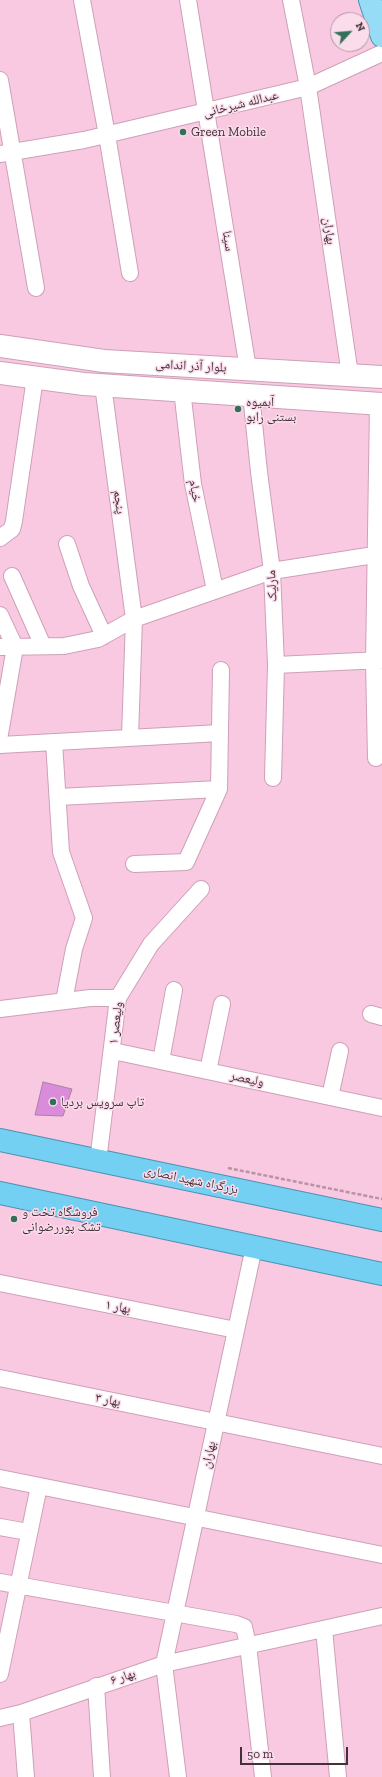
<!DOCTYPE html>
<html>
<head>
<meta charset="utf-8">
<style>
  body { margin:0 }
  #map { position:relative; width:382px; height:1777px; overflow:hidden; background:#f9c9e1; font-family:"Zilla Slab",serif }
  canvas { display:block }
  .north { position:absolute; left:330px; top:12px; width:40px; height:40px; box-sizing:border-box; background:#fadceb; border:1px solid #b198a4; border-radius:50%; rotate:64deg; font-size:11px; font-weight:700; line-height:16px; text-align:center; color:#43313a }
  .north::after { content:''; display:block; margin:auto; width:14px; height:18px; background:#346f59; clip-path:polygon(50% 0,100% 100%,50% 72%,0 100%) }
  .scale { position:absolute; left:240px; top:1747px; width:108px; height:18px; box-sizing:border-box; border:2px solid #43313a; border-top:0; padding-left:5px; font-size:12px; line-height:14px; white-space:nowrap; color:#43313a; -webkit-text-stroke:3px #fadceb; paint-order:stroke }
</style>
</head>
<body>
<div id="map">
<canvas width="382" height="1777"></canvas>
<div class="north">N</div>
<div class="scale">50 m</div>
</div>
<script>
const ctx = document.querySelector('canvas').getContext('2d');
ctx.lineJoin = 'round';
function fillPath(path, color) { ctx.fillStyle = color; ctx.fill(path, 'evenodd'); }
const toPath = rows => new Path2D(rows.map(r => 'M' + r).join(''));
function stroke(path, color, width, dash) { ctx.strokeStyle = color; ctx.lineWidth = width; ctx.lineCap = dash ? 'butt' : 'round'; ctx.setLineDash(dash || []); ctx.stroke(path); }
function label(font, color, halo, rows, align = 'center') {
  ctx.font = font + ' "Zilla Slab","Noto Naskh Arabic",serif'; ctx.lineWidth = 3; ctx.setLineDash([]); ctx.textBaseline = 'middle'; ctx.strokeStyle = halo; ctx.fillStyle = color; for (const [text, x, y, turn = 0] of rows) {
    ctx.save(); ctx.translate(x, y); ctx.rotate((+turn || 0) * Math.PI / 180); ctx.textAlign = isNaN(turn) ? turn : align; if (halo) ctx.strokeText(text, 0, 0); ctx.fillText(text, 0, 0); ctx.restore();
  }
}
const building = toPath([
  [43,1082,72,1089,63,1116,35,1115,43,1082]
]);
const path = toPath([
  [228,1168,382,1199]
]);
const minor = toPath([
  [82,0,107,135,130,273],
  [188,0,248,369],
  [291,0,308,87,350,375],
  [0,80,36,288],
  [0,154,84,140,308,87,382,53],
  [103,385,134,619,130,737],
  [182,390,193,484,215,590],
  [251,394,259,472,272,571,276,665,273,778],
  [0,538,12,529,14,521,35,378],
  [67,544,81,586,104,636],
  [12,576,43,646],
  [0,615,15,647,0,734],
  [0,647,64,646,98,639,134,619,272,571,374,555],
  [276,665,382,660],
  [54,742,61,852,84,918,74,949,64,1001],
  [0,745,220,733],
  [376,758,374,661,378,404],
  [58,797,219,789],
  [134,864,186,862,219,789,221,670],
  [0,1009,90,998,118,998],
  [371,1014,382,1017],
  [113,1051,382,1108],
  [161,1061,174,990],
  [208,1071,222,1004],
  [330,1097,340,1051],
  [98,1161,118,998,151,944,201,889],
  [0,1283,236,1330],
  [0,1378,382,1456],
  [0,1478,382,1555],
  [0,1527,28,1532],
  [0,1582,236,1624,244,1627,248,1645,263,1777],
  [324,1629,338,1777],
  [0,1674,39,1486],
  [96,1686,102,1777],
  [21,1713,26,1777],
  [0,1718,21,1713,164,1664,382,1616],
  [178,1777,164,1664,254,1247]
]);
const secondary = toPath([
  [0,346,104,361,382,377],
  [0,373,84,384,382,404]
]);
const primary = toPath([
  [370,0,382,36]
]);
const trunk = toPath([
  [0,1140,382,1220],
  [0,1193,382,1274]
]);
const markers = [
  [183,132,4,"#346f59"],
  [238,409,4,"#346f59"],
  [53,1102,4,"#346f59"],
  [14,1219,4,"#346f59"]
];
const streetNames = [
  ["عبدالله شیرخانی",241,104,-14],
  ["بهاران",329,231,82],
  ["سینا",228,241,81],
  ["بلوار آذر اندامی",191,366,3],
  ["خیام",195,491,80],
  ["پنجم",119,502,82],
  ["مارلیک",272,586,-93],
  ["ولیعصر ۱",116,1023,-83],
  ["ولیعصر",247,1079,12],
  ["بزرگراه شهید انصاری",191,1180,12],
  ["بهار ۱",118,1307,11],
  ["بهار ۳",108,1400,11],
  ["بهاران",209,1455,-78],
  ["بهار ۶",123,1677,-18]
];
const poiNames = [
  ["Green Mobile",191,132],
  ["آبمیوه",246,402],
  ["بستنی رابو",246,417],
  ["تاپ سرویس بردیا",61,1102],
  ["فروشگاه تخت و",22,1212],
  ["تشک پوررضوانی",22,1227]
];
fillPath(building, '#da8cdb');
stroke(building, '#a583a5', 1);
stroke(minor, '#cea0b7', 18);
stroke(secondary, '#cea0b7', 24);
stroke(primary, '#4b91b0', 24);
stroke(trunk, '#4b91b0', 24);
stroke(path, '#b893a5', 2.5, [4, 2]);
stroke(minor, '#fff', 16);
stroke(secondary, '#fff', 22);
stroke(primary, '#96dcf6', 22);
stroke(trunk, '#73d0f3', 22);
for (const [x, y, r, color] of markers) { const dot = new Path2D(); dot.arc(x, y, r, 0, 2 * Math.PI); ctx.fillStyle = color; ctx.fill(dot); stroke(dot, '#fadceb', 1.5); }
label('13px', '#43313a', '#fadceb', streetNames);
label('13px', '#43313a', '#fadceb', poiNames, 'left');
</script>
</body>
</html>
